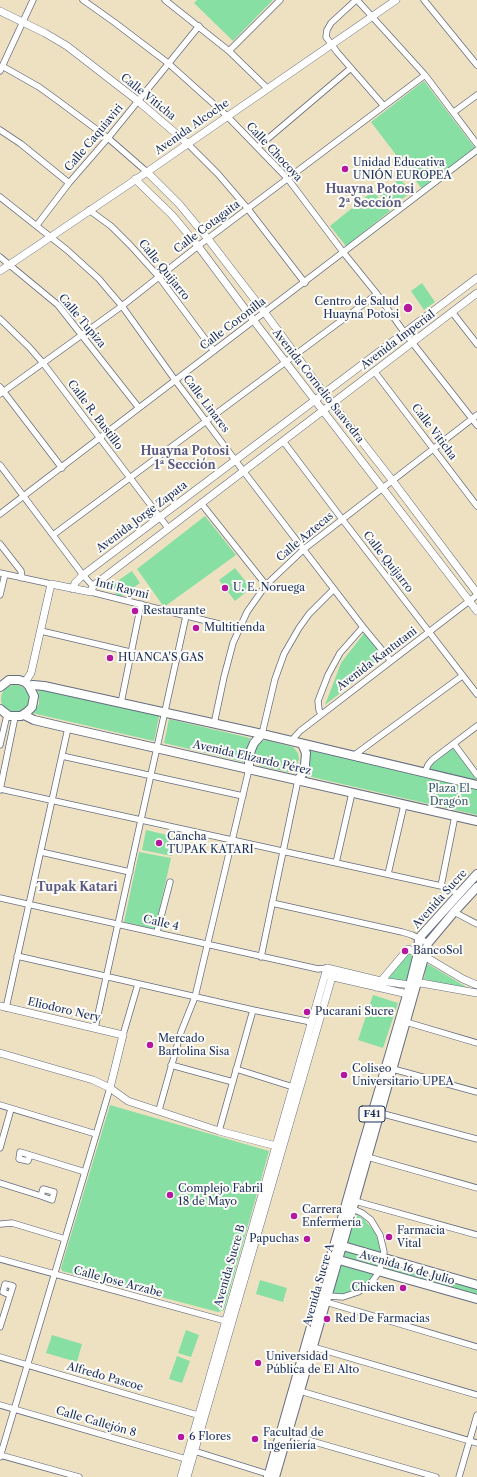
<!DOCTYPE html>
<html>
<head>
<meta charset="utf-8">
<style>
  body { margin:0 }
  canvas { display:block; background:#eee1c1 }
</style>
</head>
<body>
<canvas width="477" height="1477"></canvas>
<script>
const ctx = document.querySelector('canvas').getContext('2d');
ctx.lineJoin = 'round';
function fillPath(path, color) { ctx.fillStyle = color; ctx.fill(path, 'evenodd'); }
const toPath = rows => new Path2D(rows.map(r => 'M' + r).join(''));
function stroke(path, color, width, dash) { ctx.strokeStyle = color; ctx.lineWidth = width; ctx.lineCap = dash ? 'butt' : 'round'; ctx.setLineDash(dash || []); ctx.stroke(path); }
function label(font, color, halo, rows, align = 'center') {
  ctx.font = font + ' "Libre Caslon Text",serif'; ctx.lineWidth = 4; ctx.setLineDash([]); ctx.textBaseline = 'middle'; ctx.strokeStyle = halo; ctx.fillStyle = color; for (const [text, x, y, turn = 0] of rows) {
    ctx.save(); ctx.translate(x, y); ctx.rotate((+turn || 0) * Math.PI / 180); ctx.textAlign = isNaN(turn) ? turn : align; if (halo) ctx.strokeText(text, 0, 0); ctx.fillText(text, 0, 0); ctx.restore();
  }
}
const green = toPath([
  [197,0,273,0,233,41,194,3],
  [424,81,475,148,422,189,371,122],
  [400,178,411,192,390,208,379,194],
  [373,191,390,211,346,246,330,226],
  [422,283,435,302,424,310,411,291],
  [205,516,236,555,164,607,137,569],
  [235,568,251,588,235,601,219,580],
  [132,571,140,583,119,598,110,586],
  [365,632,386,657,325,705,341,663],
  '1 699a14 14 0 1 1 28 0a14 14 0 1 1-28 0Z',
  [37,688,159,716,154,741,32,713,39,704,39,694],
  [169,719,250,738,244,762,164,743],
  [266,740,293,747,298,753,299,759,296,768,288,772,260,766,255,759,254,754,260,742],
  [452,749,455,749,477,780,430,770,429,767],
  [308,750,477,788,477,815,303,775,309,765,310,759],
  [146,830,176,837,172,856,142,850],
  [139,852,171,858,155,929,124,922],
  [408,953,412,955,413,957,407,981,406,983,389,980,388,978],
  [428,964,468,988,467,990,424,979,426,965],
  [373,995,398,1003,383,1048,358,1040],
  [110,1105,269,1151,224,1310,218,1312,62,1271,61,1268],
  [355,1214,363,1218,375,1232,382,1252,380,1254,346,1243,354,1215],
  [345,1251,379,1261,378,1265,376,1266,345,1257],
  [389,1263,477,1286,477,1294,389,1270,386,1267],
  [342,1264,375,1274,371,1279,355,1290,347,1294,332,1294,340,1265],
  [260,1280,287,1288,283,1302,256,1294],
  [186,1330,199,1335,191,1357,178,1353],
  [52,1335,82,1344,77,1362,46,1353],
  [177,1356,190,1361,182,1383,169,1379]
]);
const minor = toPath([
  [83,0,114,22,168,63,227,116,288,179,343,252,377,294,404,332,477,425],
  [165,0,229,51,267,88],
  [356,0,331,23,327,30,326,37,337,52,383,105],
  [357,0,425,75,477,144],
  [424,0,477,65],
  [229,51,280,0],
  [2,66,39,87,57,100,108,138,147,172],
  [0,71,33,0],
  [454,112,477,95],
  [0,130,21,144,69,183],
  [187,143,218,174,248,209,305,283],
  [258,147,351,68],
  [0,197,67,250,99,279,109,291,122,306,175,380,244,472,363,627,391,661],
  [89,210,111,226,130,245,159,277,214,351],
  [37,225,69,183,108,138,199,26],
  [0,257,58,305,139,408],
  [452,312,477,344],
  [0,319,29,347,43,363,168,528],
  [374,371,477,506],
  [0,387,62,468],
  [0,394,122,306,198,246,425,75],
  [283,441,342,519,477,694],
  [0,465,83,575,93,586],
  [201,503,266,585],
  [0,514,477,150],
  [53,535,377,294],
  [0,544,21,571,22,578],
  [0,573,51,584],
  [91,592,239,629],
  [0,595,5,574],
  [41,631,130,652],
  [121,703,141,604],
  [321,714,319,710,318,701,328,675,340,653,363,627],
  [214,724,224,677,233,643,247,612,266,585,304,549,477,415],
  [262,734,275,679,284,654,299,628,309,614,334,589],
  [291,741,300,731,477,595],
  [454,744,477,775],
  [0,745,7,715],
  [62,756,243,796],
  [353,756,462,676],
  [425,772,428,765,432,760,477,726],
  [0,789,441,886,450,889,458,894],
  [0,790,15,717],
  [41,852,130,872],
  [336,863,352,793],
  [388,874,404,805],
  [441,886,455,816],
  [0,898,318,969,327,968],
  [272,903,402,932,412,935,428,943],
  [454,912,477,924],
  [157,932,170,882],
  [17,956,253,1010,311,1022],
  [261,957,298,780],
  [6,1008,68,728],
  [406,1022,477,1043],
  [95,1028,186,616],
  [123,1035,138,984],
  [171,1065,233,1082],
  [236,1069,293,1087],
  [393,1069,477,1092],
  [0,1105,96,1134],
  [159,1110,181,1032,195,997,249,769],
  [380,1113,477,1139],
  [219,1131,253,1010],
  [0,1148,11,1109],
  [30,1155,28,1161,19,1159,20,1152,30,1155,85,1172],
  [364,1156,477,1188],
  [0,1183,41,1196,52,1200,54,1192,43,1189,41,1196],
  [355,1201,477,1235],
  [1,1224,12,1223,65,1239],
  [0,1259,229,1322],
  [328,1296,343,1297,358,1292,371,1283,379,1272,384,1252,380,1235,371,1220,362,1213,353,1209],
  [326,1302,477,1347],
  [0,1327,13,1286,5,1284,3,1292,10,1295],
  [313,1347,477,1395],
  [0,1357,201,1416],
  [300,1391,477,1443],
  [0,1405,186,1459],
  [287,1434,436,1477],
  [191,1450,271,1475],
  [0,1455,79,1477],
  [0,1457,110,1088],
  [459,1477,477,1415]
]);
const tertiary = toPath([
  [0,11,45,33,67,46,138,101,187,143],
  [147,172,180,205,208,239,265,313,324,393,392,480,477,593],
  [135,179,172,215,198,246,254,321,477,611],
  [0,271,147,172,396,0],
  [73,589,75,583,83,575,477,278],
  [25,682,31,673,51,584,91,592,93,586,477,293],
  [329,976,412,995],
  [376,987,408,949,424,956,463,979,477,985],
  [0,1006,123,1035,110,1088],
  [0,1053,93,1080,110,1088,128,1101,219,1131,280,1147],
  [181,1477,327,968,381,981,410,985,421,983,477,993],
  [187,1477,334,970]
]);
const secondary = toPath([
  [29,686,33,685,44,686,262,734,477,785],
  [0,687,9,680,19,680,25,682,29,686,34,696,32,707,27,712,21,716,9,716,0,709],
  [24,715,34,720,68,728,477,821],
  [249,769,249,757,251,750,254,743,262,734],
  [298,780,303,773,305,765,306,753,302,744],
  [336,1244,477,1285],
  [332,1258,477,1299]
]);
const primary = toPath([
  [268,1477,360,1155,410,985,418,953,419,938,477,874],
  [275,1477,342,1246,427,947,428,943,454,912,477,887]
]);
const markers = [
  [345,169,4,"#b5179e"],
  [408,308,5,"#b5179e"],
  [225,588,4,"#b5179e"],
  [135,611,4,"#b5179e"],
  [196,628,4,"#b5179e"],
  [110,658,4,"#b5179e"],
  [159,843,4,"#b5179e"],
  [405,951,4,"#b5179e"],
  [307,1012,4,"#b5179e"],
  [150,1045,4,"#b5179e"],
  [344,1075,4,"#b5179e"],
  [170,1195,4,"#b5179e"],
  [294,1216,4,"#b5179e"],
  [389,1237,4,"#b5179e"],
  [307,1239,4,"#b5179e"],
  [403,1288,4,"#b5179e"],
  [327,1319,4,"#b5179e"],
  [258,1363,4,"#b5179e"],
  [181,1437,4,"#b5179e"],
  [255,1439,4,"#b5179e"]
];
const shields = [
  [372,1114,26]
];
const shieldNames = [
  ["F41",372,1114]
];
const streetNames = [
  ["Calle Viticha",148,97,39],
  ["Avenida Alcoche",192,127,-35],
  ["Calle Caquiaviri",94,138,-50],
  ["Calle Chocoya",274,152,47],
  ["Calle Cotagaita",207,227,-37],
  ["Calle Quijarro",164,270,51],
  ["Calle Tupiza",82,321,50],
  ["Calle Coronilla",233,324,-37],
  ["Avenida Imperial",398,340,-37],
  ["Avenida Cornelio Saavedra",318,386,52],
  ["Calle Linares",206,404,53],
  ["Calle R. Bustillo",95,415,53],
  ["Calle Viticha",434,432,53],
  ["Avenida Jorge Zapata",142,517,-37],
  ["Calle Aztecas",305,537,-40],
  ["Calle Quijarro",388,562,52],
  ["Inti Raymi",122,589,14],
  ["Avenida Kantutani",377,659,-37],
  ["Avenida Elizardo Pérez",252,758,13],
  ["Avenida Sucre",440,899,-48],
  ["Calle 4",161,923,13],
  ["Eliodoro Nery",64,1010,13],
  ["Avenida Sucre B",230,1266,-74],
  ["Avenida 16 de Julio",407,1268,16],
  ["Calle Jose Arzabe",118,1282,15],
  ["Avenida Sucre A",319,1285,-74],
  ["Alfredo Pascoe",105,1377,16],
  ["Calle Callejón 8",96,1422,16]
];
const poiNames = [
  ["Unidad Educativa",353,163],
  ["UNIÓN EUROPEA",353,176],
  ["Centro de Salud",399,302,"right"],
  ["Huayna Potosi",399,315,"right"],
  ["U. E. Noruega",233,588],
  ["Restaurante",143,611],
  ["Multitienda",204,628],
  ["HUANCA'S GAS",118,658],
  ["Cancha",167,837],
  ["TUPAK KATARI",167,850],
  ["BancoSol",413,951],
  ["Pucarani Sucre",315,1012],
  ["Mercado",158,1039],
  ["Bartolina Sisa",158,1052],
  ["Coliseo",352,1069],
  ["Universitario UPEA",352,1082],
  ["Complejo Fabril",178,1189],
  ["18 de Mayo",178,1202],
  ["Carrera",302,1210],
  ["Enfermería",302,1223],
  ["Farmacia",397,1231],
  ["Vital",397,1244],
  ["Papuchas",299,1239,"right"],
  ["Chicken",395,1288,"right"],
  ["Red De Farmacias",335,1319],
  ["Universidad",266,1357],
  ["Pública de El Alto",266,1370],
  ["Facultad de",263,1433],
  ["Ingeniería",263,1446],
  ["6 Flores",189,1437]
];
const parkNames = [
  ["Plaza El",449,789],
  ["Dragón",449,802]
];
const neighbourhoodNames = [
  ["Huayna Potosi",370,190],
  ["2ª Sección",370,204],
  ["Huayna Potosi",185,452],
  ["1ª Sección",185,466],
  ["Tupak Katari",77,888]
];
fillPath(green, '#88dfa3');
stroke(minor, '#656d81', 7);
stroke(tertiary, '#656d81', 8);
stroke(secondary, '#656d81', 10);
stroke(primary, '#656d81', 10);
stroke(minor, '#fff', 5.5);
stroke(tertiary, '#fff', 7);
stroke(secondary, '#fff', 8);
stroke(primary, '#fff', 8);
for (const [x, y, r, color] of markers) { const dot = new Path2D(); dot.arc(x, y, r, 0, 2 * Math.PI); ctx.fillStyle = color; ctx.fill(dot); stroke(dot, '#fdfcf7', 1.5); }
for (const [x, y, w] of shields) { const box = new Path2D(); box.roundRect(x - w / 2, y - 8, w, 16, 3); ctx.fillStyle = '#fdfcf7'; ctx.fill(box); stroke(box, '#1b2f5e', 1); }
label('bold 10px', '#1b2f5e', null, shieldNames);
label('11px', '#1b2f5e', '#fdfcf7', streetNames);
label('11px', '#1b2f5e', '#fdfcf7', poiNames, 'left');
label('11px', '#365b6f', '#fdfcf7', parkNames);
label('bold 12px', '#5a5a83', '#fdfcf7', neighbourhoodNames);
</script>
</body>
</html>
